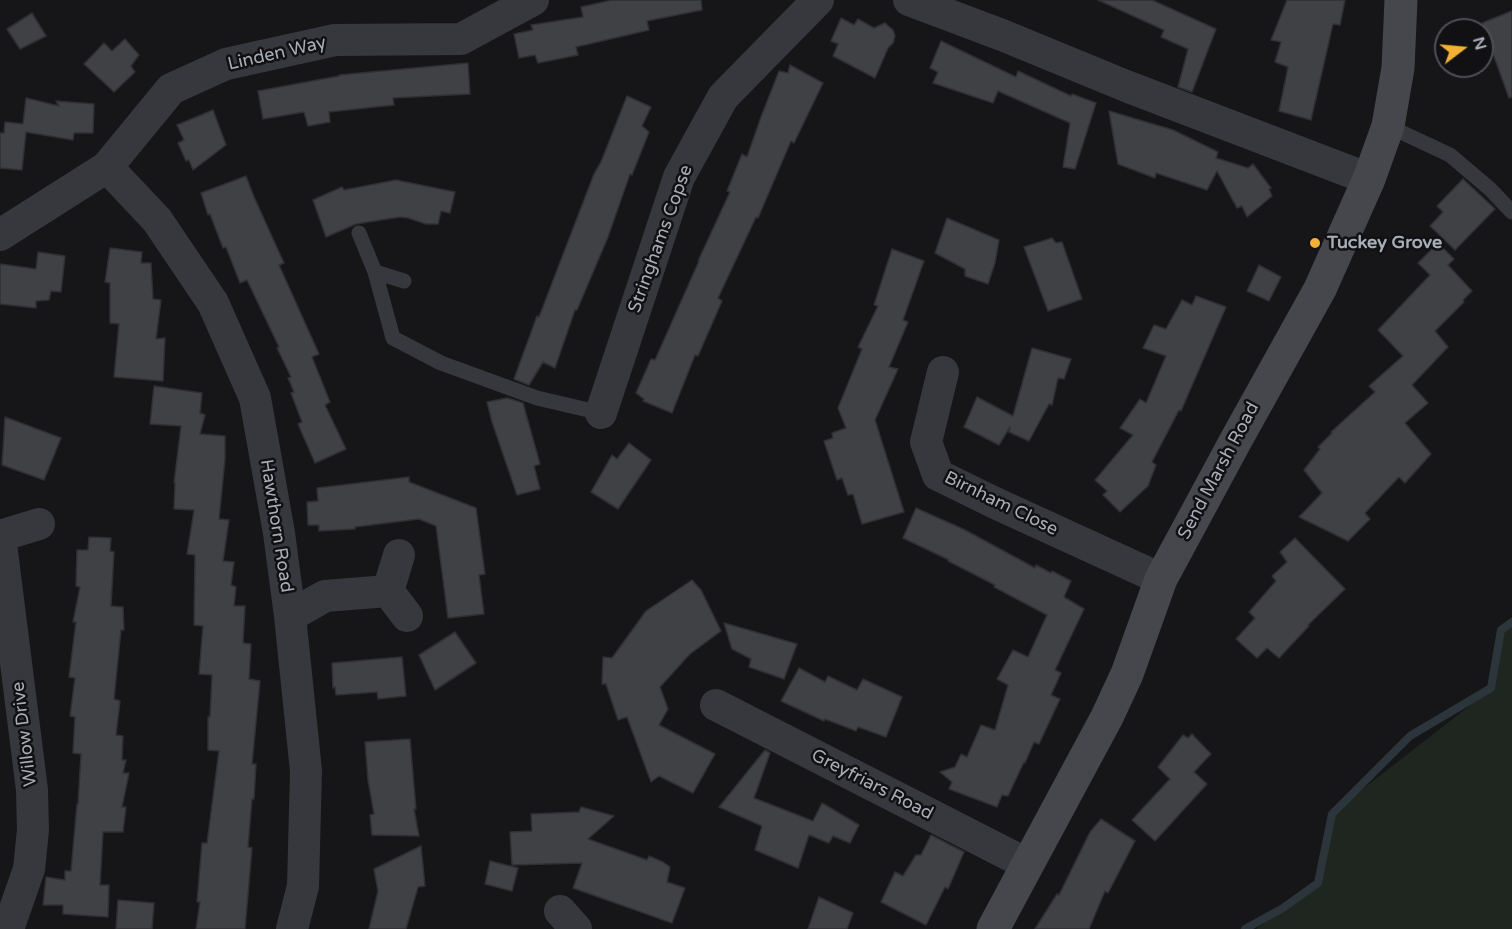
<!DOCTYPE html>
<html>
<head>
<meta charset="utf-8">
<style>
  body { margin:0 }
  #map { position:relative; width:1512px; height:929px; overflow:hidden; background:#161618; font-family:"Varela Round",sans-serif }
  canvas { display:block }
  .north { position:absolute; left:1434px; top:18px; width:60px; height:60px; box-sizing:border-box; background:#111113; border:2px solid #4d4f55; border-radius:50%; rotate:74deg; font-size:16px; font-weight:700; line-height:24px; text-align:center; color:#a8adb8 }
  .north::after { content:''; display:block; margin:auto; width:21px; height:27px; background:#f2b134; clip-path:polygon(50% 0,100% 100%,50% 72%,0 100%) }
</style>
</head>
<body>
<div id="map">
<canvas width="1512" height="929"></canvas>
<div class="north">N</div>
</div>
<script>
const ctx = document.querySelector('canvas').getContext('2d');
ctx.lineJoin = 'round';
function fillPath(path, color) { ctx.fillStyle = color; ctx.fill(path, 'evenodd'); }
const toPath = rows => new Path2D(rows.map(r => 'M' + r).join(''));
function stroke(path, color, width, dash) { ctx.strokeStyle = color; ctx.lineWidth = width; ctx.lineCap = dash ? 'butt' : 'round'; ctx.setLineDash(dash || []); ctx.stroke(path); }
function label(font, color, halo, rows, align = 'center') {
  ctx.font = font + ' "Varela Round",sans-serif'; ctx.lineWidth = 5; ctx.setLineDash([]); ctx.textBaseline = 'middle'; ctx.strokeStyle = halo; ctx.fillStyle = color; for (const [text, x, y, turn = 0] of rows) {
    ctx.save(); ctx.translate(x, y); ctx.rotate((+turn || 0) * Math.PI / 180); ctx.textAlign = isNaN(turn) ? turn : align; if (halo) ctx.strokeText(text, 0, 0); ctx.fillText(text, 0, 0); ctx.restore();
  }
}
const green = toPath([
  [1512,620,1512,929,1256,929,1318,883,1332,813,1491,689,1502,630]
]);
const stream = toPath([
  [1245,929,1283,908,1318,883,1332,814,1410,736,1491,688,1501,630,1512,622]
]);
const building = toPath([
  [612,0,701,0,702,10,647,21,649,30,576,47,578,55,538,63,535,55,519,58,514,34,533,30,531,25,583,17,581,7,612,0],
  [1098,0,1152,0,1216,29,1192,92,1178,87,1188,49,1161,37,1164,30,1098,0],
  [1287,0,1345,0,1340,25,1333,24,1311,120,1279,111,1288,67,1275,62,1281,42,1271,40,1287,0],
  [1512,11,1512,97,1509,98,1482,23,1512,11],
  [32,13,46,36,20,49,7,29,32,13],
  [841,18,854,25,858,19,874,28,885,23,893,30,895,36,893,43,888,48,875,78,833,56,838,44,831,41,841,18],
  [125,39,139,55,131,66,135,72,114,92,84,64,104,43,112,51,125,39],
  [941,41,1016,77,1018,71,1071,96,1072,94,1096,103,1075,169,1063,167,1070,123,998,91,993,103,933,83,938,72,930,68,941,41],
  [468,63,470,94,393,98,394,105,329,112,330,122,308,126,304,112,263,119,258,91,339,76,339,75,468,63],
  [790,65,823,83,794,143,791,141,758,218,756,217,718,298,722,301,698,356,695,355,672,413,643,401,644,399,636,393,651,359,655,360,699,261,698,261,730,192,727,191,742,154,747,157,761,117,779,71,788,73,790,65],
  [627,96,651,107,642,126,649,132,632,175,630,174,608,237,577,310,575,310,555,368,543,362,529,385,514,379,537,316,539,317,594,174,601,162,627,96],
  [26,98,59,106,56,101,94,104,93,133,74,133,73,140,26,132,22,170,0,168,0,133,4,133,5,122,23,124,26,98],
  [213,110,226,145,193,170,189,160,186,161,178,143,184,140,177,125,213,110],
  [1109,111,1173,130,1218,152,1216,158,1248,168,1253,164,1271,188,1269,189,1272,196,1247,217,1242,206,1237,208,1217,171,1207,190,1156,173,1155,178,1118,164,1109,111],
  [246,176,254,197,284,263,279,265,319,354,312,357,330,402,325,405,346,449,315,463,298,424,302,422,291,393,294,392,288,378,291,377,277,348,279,347,247,280,240,283,226,247,223,248,210,214,208,215,201,193,246,176],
  [1463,179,1495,209,1455,250,1430,226,1443,212,1437,206,1463,179],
  [396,180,455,192,450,213,441,211,438,224,426,224,408,218,400,217,356,224,326,237,313,200,342,187,344,190,396,180],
  [947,218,999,240,995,263,988,284,965,276,965,269,935,253,947,218],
  [1052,238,1056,243,1062,242,1082,299,1048,311,1024,247,1052,238],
  [1438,243,1454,259,1448,265,1472,291,1463,300,1464,302,1435,331,1448,347,1412,385,1428,403,1405,423,1431,454,1405,483,1399,477,1365,513,1370,519,1348,541,1299,517,1322,493,1304,470,1320,449,1318,447,1332,433,1331,432,1375,392,1369,386,1403,356,1378,330,1430,275,1418,263,1438,243],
  [110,248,142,252,141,263,151,263,153,299,161,300,156,339,165,338,163,381,114,377,119,324,110,323,110,283,105,282,110,248],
  [892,249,924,261,903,320,908,322,889,367,898,369,875,420,904,512,862,524,853,494,848,495,842,478,837,480,824,441,833,438,832,433,846,428,838,408,862,349,858,347,878,306,874,305,892,249],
  [38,252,65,256,61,292,51,291,49,300,36,301,36,308,0,304,0,264,36,269,38,252],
  [1259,265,1281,277,1269,301,1247,291,1259,265],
  [1196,296,1226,307,1181,411,1179,410,1152,462,1156,465,1148,486,1120,512,1103,495,1107,491,1095,480,1133,435,1120,428,1140,399,1146,403,1166,356,1143,348,1154,325,1166,329,1182,300,1192,305,1196,296],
  [1032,348,1071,359,1064,379,1058,378,1052,405,1049,404,1029,441,1009,432,1010,427,999,445,964,427,977,397,1013,416,1032,348],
  [154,386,202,393,200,413,205,415,200,434,225,436,225,459,219,519,229,520,223,561,234,562,231,585,236,587,234,606,245,606,243,643,251,644,249,679,260,681,252,764,256,764,254,799,252,799,248,847,252,848,245,929,196,929,200,902,197,902,202,843,207,843,219,751,208,750,208,717,210,717,212,675,199,674,203,626,194,625,195,555,187,554,194,510,174,509,175,483,174,483,181,426,150,424,154,386],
  [507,398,523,403,540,464,534,466,540,489,517,495,492,422,487,402,507,398],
  [5,417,61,438,44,480,2,465,5,417],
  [629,443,651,460,618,509,591,492,612,455,617,459,629,443],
  [409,477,409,482,476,508,485,574,479,575,484,614,448,618,436,526,419,519,355,527,355,529,319,531,319,525,308,525,307,502,318,501,317,488,409,477],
  [916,508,965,530,1035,568,1036,565,1051,573,1052,571,1071,581,1064,597,1084,609,1055,670,1061,673,1051,695,1060,699,1039,744,1034,742,1025,763,1024,762,1008,796,1002,795,997,807,949,789,952,782,940,772,955,767,961,754,967,757,981,725,995,730,1008,685,997,679,1013,650,1028,657,1047,615,994,587,995,585,948,561,949,560,903,538,916,508],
  [89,537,111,538,110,551,114,552,111,606,123,607,124,630,121,630,114,699,120,701,116,735,123,736,122,760,126,760,123,773,129,773,122,807,126,807,123,832,103,832,100,885,109,885,108,917,63,914,63,905,43,905,46,877,65,880,65,871,71,871,77,804,78,804,81,754,73,753,75,717,70,716,75,678,69,677,76,622,73,622,80,587,76,586,77,550,88,550,89,537],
  [1295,538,1345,589,1308,625,1309,626,1279,658,1267,648,1257,658,1236,639,1255,618,1249,612,1276,581,1272,576,1287,562,1280,552,1295,538],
  [692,580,701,590,721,631,690,654,660,687,668,709,659,725,715,754,693,793,659,776,651,782,627,717,618,720,606,684,602,684,603,657,612,658,646,611,692,580],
  [724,623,797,644,784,679,749,667,751,659,732,649,724,623],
  [455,632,476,663,435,690,419,655,455,632],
  [402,657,406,696,378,699,377,692,336,695,335,687,333,688,332,663,402,657],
  [799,668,825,682,828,676,857,690,863,679,902,697,886,737,858,727,856,731,825,719,824,721,781,701,799,668],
  [1192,734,1211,754,1194,772,1207,784,1155,841,1132,820,1170,779,1158,767,1183,735,1188,738,1192,734],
  [410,739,416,809,414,809,419,836,372,835,370,815,374,814,368,780,365,742,410,739],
  [765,750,770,753,754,798,813,821,822,803,859,825,850,843,833,836,829,843,809,835,798,868,755,850,762,826,719,807,765,750],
  [581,807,614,816,588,839,647,860,649,856,663,862,670,867,667,882,685,888,672,923,573,888,582,863,512,865,510,832,532,831,531,814,579,812,581,807],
  [1101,819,1135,841,1108,893,1105,891,1089,929,1035,929,1057,894,1059,895,1090,832,1101,819],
  [931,835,964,852,948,889,945,887,926,925,881,902,895,872,903,876,916,855,921,855,931,835],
  [421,846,425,886,418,887,406,929,369,929,378,891,374,869,421,846],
  [490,861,518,868,512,891,485,884,490,861],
  [819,897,853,913,847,929,808,929,819,897],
  [118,900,154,903,152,929,116,929,118,900]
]);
const service = toPath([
  [1388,126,1450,155,1490,189,1512,212],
  [359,233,375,272,393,338,441,363,537,398,601,413],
  [375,272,404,281]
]);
const minor = toPath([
  [909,0,1002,35,1126,86,1369,179],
  [107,167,157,220,213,303,255,398,279,533,290,616,306,771,303,886,292,929],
  [0,235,107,167,171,89,226,64,335,40,461,39,533,0],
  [943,372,926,442,938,475,993,502,1161,579],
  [601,413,679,177,723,97,818,0],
  [0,536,32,790,33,830,29,869,8,929],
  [0,536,39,524],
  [399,555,388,591,407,616],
  [290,616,325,596,388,591],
  [716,705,1027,864],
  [560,911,576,929]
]);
const secondary = toPath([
  [993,929,1107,717,1127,674,1161,579,1236,440,1320,289,1369,179,1388,126,1398,68,1401,0]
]);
const markers = [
  [1315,243,6,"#f2b134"]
];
const streetNames = [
  ["Linden Way",277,54,-13],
  ["Stringhams Copse",661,239,-70],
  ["Send Marsh Road",1219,471,-62],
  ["Birnham Close",1001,504,26],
  ["Hawthorn Road",276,526,81],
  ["Willow Drive",25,734,-97],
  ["Greyfriars Road",872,785,27]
];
const poiNames = [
  ["Tuckey Grove",1327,243]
];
fillPath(green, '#1e261f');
stroke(stream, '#2c353c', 8);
fillPath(building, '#404145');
stroke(building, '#303034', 1.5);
stroke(service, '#37383d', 15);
stroke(minor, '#37383d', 32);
stroke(secondary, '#45474d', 33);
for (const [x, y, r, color] of markers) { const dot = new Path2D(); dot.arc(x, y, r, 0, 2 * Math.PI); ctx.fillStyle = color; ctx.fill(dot); stroke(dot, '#111113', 2); }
label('18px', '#a8adb8', '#111113', streetNames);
label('bold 18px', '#a8adb8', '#111113', poiNames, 'left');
</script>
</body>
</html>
